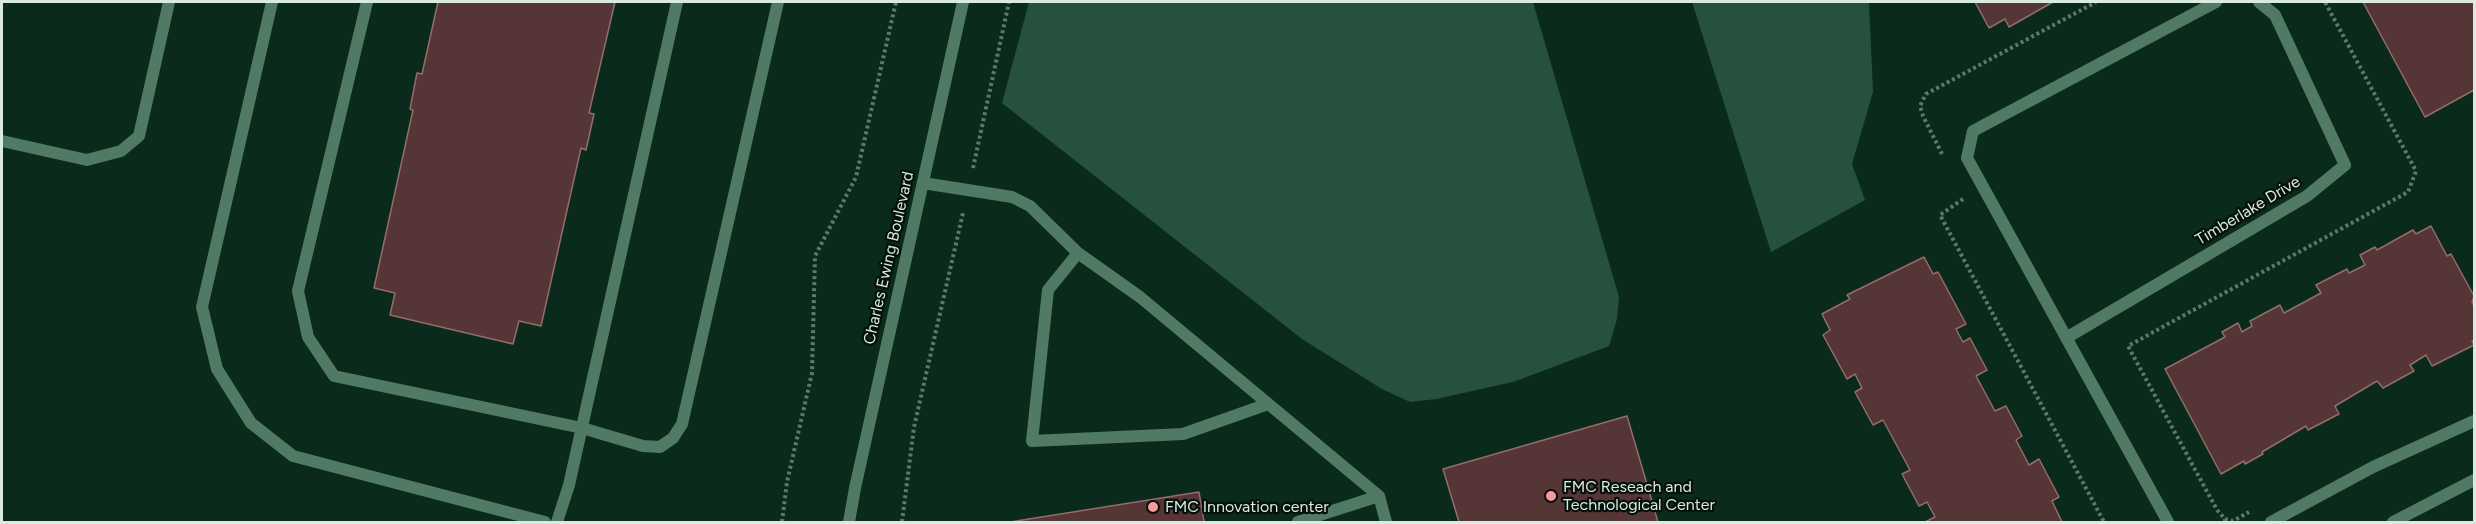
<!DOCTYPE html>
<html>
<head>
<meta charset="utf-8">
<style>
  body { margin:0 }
  #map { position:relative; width:2476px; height:524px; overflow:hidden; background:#0a2a1c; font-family:Figtree,sans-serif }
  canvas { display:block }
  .frame { position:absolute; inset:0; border:3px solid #d9ebe1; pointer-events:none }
</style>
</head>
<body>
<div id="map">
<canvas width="2476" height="524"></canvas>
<div class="frame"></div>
</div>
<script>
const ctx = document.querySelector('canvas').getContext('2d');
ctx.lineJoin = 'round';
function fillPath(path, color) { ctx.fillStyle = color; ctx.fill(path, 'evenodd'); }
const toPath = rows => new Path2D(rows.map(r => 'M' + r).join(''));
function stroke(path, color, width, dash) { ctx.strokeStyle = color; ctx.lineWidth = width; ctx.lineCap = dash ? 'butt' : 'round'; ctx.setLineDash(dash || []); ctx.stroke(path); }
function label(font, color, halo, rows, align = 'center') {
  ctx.font = font + ' Figtree,sans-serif'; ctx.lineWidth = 4.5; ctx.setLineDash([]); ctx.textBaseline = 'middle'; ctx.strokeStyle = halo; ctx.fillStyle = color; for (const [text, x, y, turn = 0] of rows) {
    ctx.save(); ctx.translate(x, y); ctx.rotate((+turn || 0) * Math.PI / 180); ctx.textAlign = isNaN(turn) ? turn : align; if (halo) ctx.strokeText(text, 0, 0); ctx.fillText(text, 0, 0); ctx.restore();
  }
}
const green = toPath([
  [1029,2,1533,2,1619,297,1617,319,1609,346,1513,382,1436,399,1410,402,1382,389,1302,339,1002,103],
  [1692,2,1869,2,1873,92,1852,164,1865,200,1771,252]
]);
const building = toPath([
  [438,2,615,2,589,113,594,114,586,150,581,148,541,326,519,321,513,344,390,315,395,293,374,288,413,110,410,109,417,73,422,74,438,2],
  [1975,2,2053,2,2009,27,2005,19,1989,28,1975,2],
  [2363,2,2474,2,2474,90,2425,117,2363,2],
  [2431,226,2447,256,2451,254,2474,296,2472,302,2474,306,2474,340,2472,341,2474,345,2432,366,2426,355,2410,365,2414,371,2383,388,2377,381,2335,406,2339,414,2308,430,2306,426,2262,452,2263,454,2245,464,2244,461,2221,474,2165,369,2225,337,2222,332,2238,323,2242,332,2252,326,2250,321,2280,305,2284,313,2321,293,2316,285,2347,269,2349,273,2365,265,2360,255,2375,247,2377,250,2413,230,2416,234,2431,226],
  [1924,257,1933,274,1938,272,1966,324,1956,329,1963,342,1970,338,1987,370,1976,376,1995,411,2006,406,2022,436,2016,440,2029,465,2039,459,2059,497,2052,501,2062,522,1925,522,1935,517,1927,502,1919,506,1902,474,1910,470,1883,420,1873,425,1855,392,1862,388,1855,374,1847,379,1823,335,1830,330,1822,314,1850,299,1847,295,1924,257],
  [1627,416,1658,522,1459,522,1443,469,1627,416],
  [1199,492,1204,522,1010,522,1199,492]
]);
const path = toPath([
  [1942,154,1923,116,1920,106,1926,94,2096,2],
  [973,168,1009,2],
  [1963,199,1940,215,2104,522],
  [2225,519,2233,521,2249,512],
  [782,522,787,482,812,373,815,256,856,177,896,2],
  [902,522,914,427,963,213],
  [2225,522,2225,519,2217,510,2128,346,2408,192,2416,171,2325,2]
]);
const service = toPath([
  [272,2,202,307,217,369,251,423,293,456,545,522],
  [367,2,298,291,308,337,334,376,582,428,643,446,660,447,673,438,682,424,778,2],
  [2,141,87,160,121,151,139,136,169,2],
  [923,183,1012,197,1030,206,1078,253],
  [1268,404,1183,434,1032,441,1048,290,1078,253,1140,297,1379,496,1386,522],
  [557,522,569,485,677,2],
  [1298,522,1379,496]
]);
const minor = toPath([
  [2066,338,2307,196,2345,165,2275,15,2259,2],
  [849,522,855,488,963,2],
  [2168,522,1967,158,1973,131,2216,2],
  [2271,522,2373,467,2474,421],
  [2393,522,2474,480]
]);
const markers = [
  [1551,496,6,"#f59b9a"],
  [1153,507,6,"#f59b9a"]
];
const streetNames = [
  ["Timberlake Drive",2248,211,-31],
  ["Charles Ewing Boulevard",889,258,-77]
];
const poiNames = [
  ["FMC Reseach and",1563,487],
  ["Technological Center",1563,505],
  ["FMC Innovation center",1165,507]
];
fillPath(green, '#26523d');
fillPath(building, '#553535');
stroke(building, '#926d6c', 1.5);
stroke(path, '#5e786c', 4, [3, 3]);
stroke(service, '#507a64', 12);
stroke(minor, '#507a64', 12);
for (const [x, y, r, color] of markers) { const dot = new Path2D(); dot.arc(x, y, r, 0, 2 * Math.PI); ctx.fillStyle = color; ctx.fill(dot); stroke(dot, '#041009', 2); }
label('16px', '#d9ebe1', '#041009', streetNames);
label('16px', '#d9ebe1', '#041009', poiNames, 'left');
</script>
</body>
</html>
